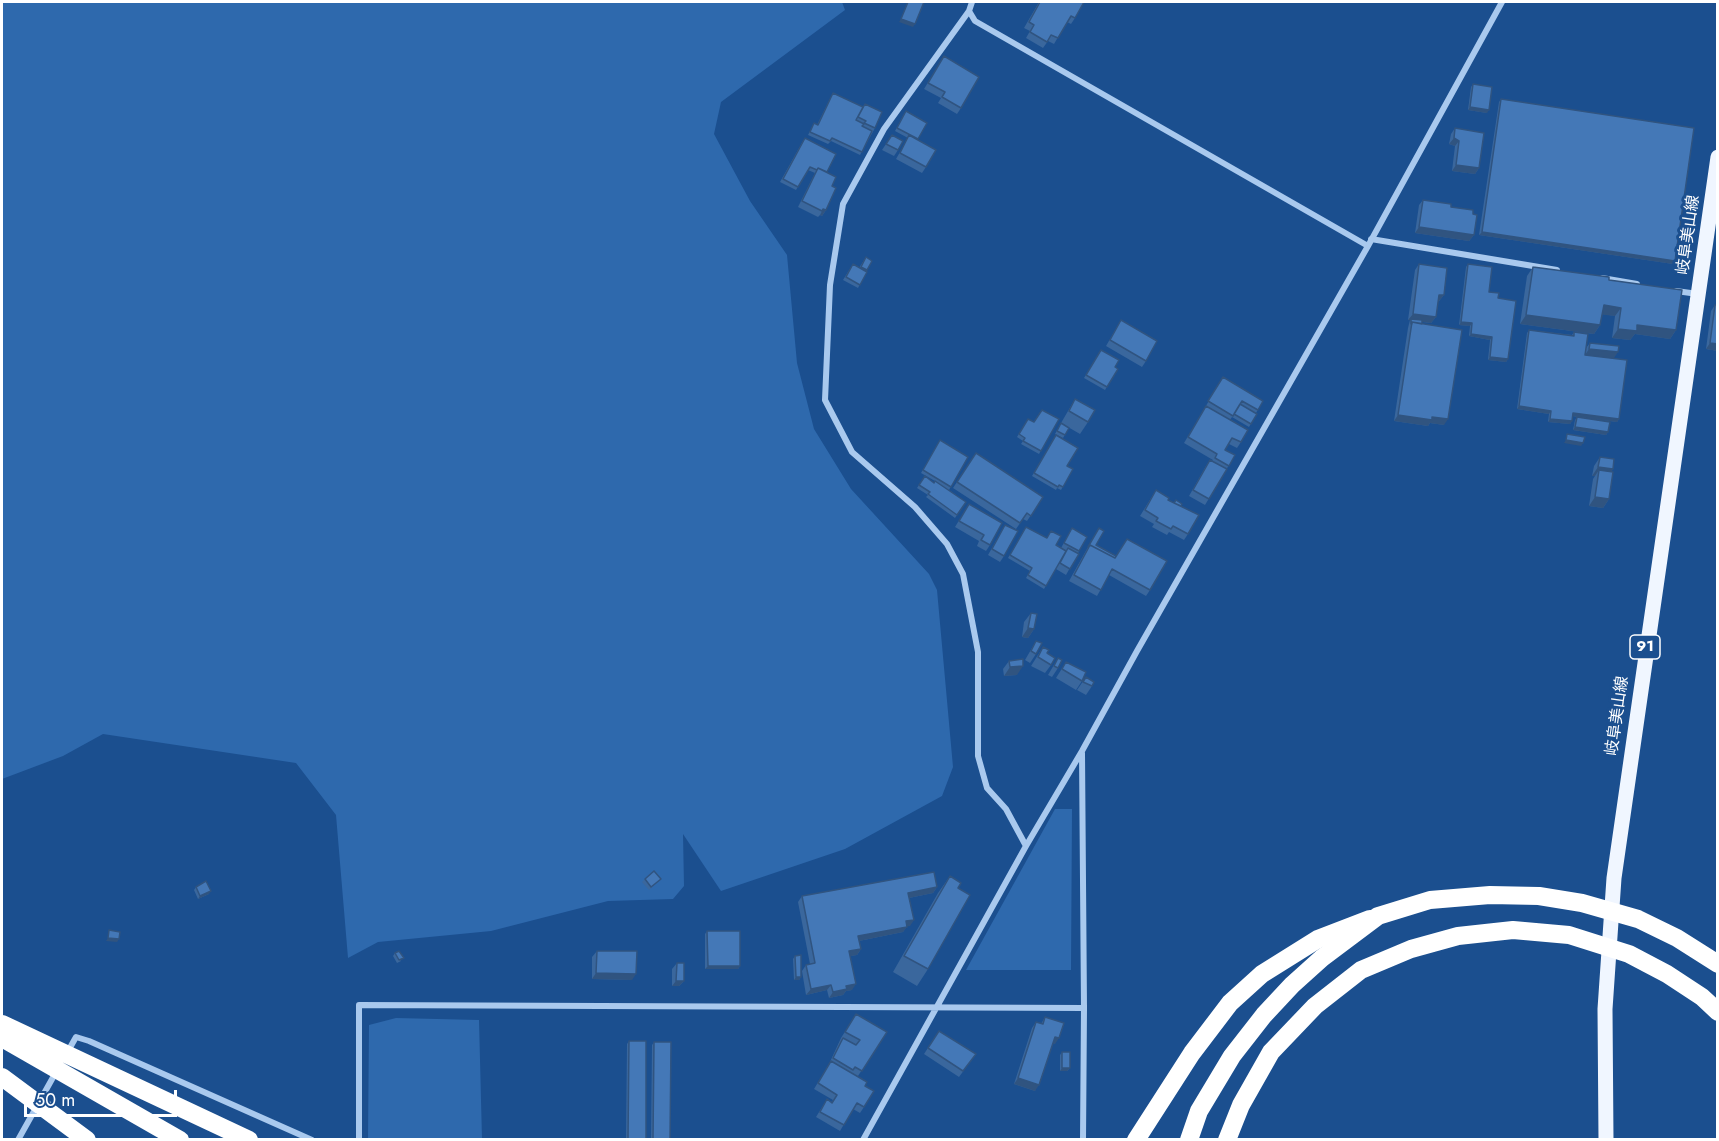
<!DOCTYPE html>
<html>
<head>
<meta charset="utf-8">
<style>
  body { margin:0 }
  #map { position:relative; width:1719px; height:1141px; overflow:hidden; background:#1b4f8f; font-family:Jost,sans-serif }
  canvas { display:block }
  .frame { position:absolute; inset:0; border:3px solid #fff; pointer-events:none }
  .scale { position:absolute; left:24px; top:1090px; width:153px; height:27px; box-sizing:border-box; border:3px solid #fff; border-top:0; padding-left:8px; font-size:18px; line-height:21px; white-space:nowrap; color:#fff; -webkit-text-stroke:4px #1b4f8f; paint-order:stroke }
</style>
</head>
<body>
<div id="map">
<canvas width="1719" height="1141"></canvas>
<div class="frame"></div>
<div class="scale">50 m</div>
</div>
<script>
const ctx = document.querySelector('canvas').getContext('2d');
ctx.lineJoin = 'round';
function fillPath(path, color) { ctx.fillStyle = color; ctx.fill(path, 'evenodd'); }
const toPath = rows => new Path2D(rows.map(r => 'M' + r).join(''));
function stroke(path, color, width, dash) { ctx.strokeStyle = color; ctx.lineWidth = width; ctx.lineCap = dash ? 'butt' : 'round'; ctx.setLineDash(dash || []); ctx.stroke(path); }
function label(font, color, halo, rows, align = 'center') {
  ctx.font = font + ' Jost,"Noto Sans JP",sans-serif'; ctx.lineWidth = 6; ctx.setLineDash([]); ctx.textBaseline = 'middle'; ctx.strokeStyle = halo; ctx.fillStyle = color; for (const [text, x, y, turn = 0] of rows) {
    ctx.save(); ctx.translate(x, y); ctx.rotate((+turn || 0) * Math.PI / 180); ctx.textAlign = isNaN(turn) ? turn : align; if (halo) ctx.strokeText(text, 0, 0); ctx.fillText(text, 0, 0); ctx.restore();
  }
}
const green = toPath([
  [2,2,842,2,845,10,721,102,714,134,750,201,787,255,797,363,814,429,851,489,929,574,937,590,953,767,942,796,845,849,721,891,683,834,684,886,673,899,608,901,491,931,378,942,348,958,336,815,296,763,103,734,63,756,2,779],
  [1055,809,1072,809,1071,970,966,970],
  [396,1018,479,1020,482,1139,368,1139,369,1025]
]);
const street = toPath([
  [972,2,969,11,884,129,843,204,830,285,825,400,852,452,915,507,947,544,963,574,978,652,978,756,987,788,1006,809,1026,846],
  [969,11,975,21,1368,246],
  [1371,239,1557,270],
  [1602,278,1637,284],
  [1676,291,1698,294],
  [1082,753,1084,1008,1083,1140],
  [67,1053,76,1037,89,1041,312,1140],
  [18,1140,56,1072],
  [359,1140,359,1005,1084,1008],
  [863,1140,1026,846,1082,751,1137,651,1368,246,1502,2]
]);
const primary = toPath([
  [1606,1140,1605,1009,1614,878,1718,157]
]);
const highway = toPath([
  [1136,1140,1192,1053,1230,1003,1262,974,1318,939,1370,919]
]);
const highwayBridge = toPath([
  [2,1024,249,1140],
  [2,1038,180,1140],
  [2,1077,87,1140],
  [1189,1140,1199,1111,1232,1056,1264,1015,1292,985,1322,958,1378,916,1430,900,1490,895,1539,896,1582,903,1638,919,1677,938,1718,964],
  [1227,1140,1241,1105,1271,1052,1315,1006,1361,970,1411,949,1458,936,1513,930,1569,935,1629,954,1667,974,1702,997,1718,1012]
]);
const wall = toPath([
  [1039,2,1083,2,1075,18,1071,24,1067,22,1054,44,1048,41,1043,48,1026,38,1030,31,1024,28],
  [944,56,961,108,957,114,938,103,941,98,924,89],
  [1473,84,1487,113,1468,110,1471,87],
  [833,93,863,107,865,104,875,128,860,155,831,141,828,144,808,135,814,123,817,125],
  [1501,99,1675,261,1673,264,1479,235,1499,102],
  [904,114,918,140,926,167,922,173,896,159,908,138,895,131],
  [1455,128,1479,168,1475,174,1452,171,1455,146,1449,144,1451,134],
  [892,135,898,150,894,156,882,150],
  [803,141,827,172,832,186,826,210,822,216,820,215,818,217,798,207,815,173,808,170,796,190,780,182],
  [1423,200,1473,214,1474,235,1469,241,1415,233,1419,205],
  [866,257,872,261,858,288,843,280,851,267,859,268],
  [1419,264,1444,295,1439,301,1438,301,1436,317,1431,323,1422,322,1422,324,1444,425,1430,423,1428,426,1394,421,1408,328,1410,320,1408,320,1415,270],
  [1468,264,1489,292,1498,298,1508,359,1506,362,1488,360,1490,340,1469,336,1470,326,1459,325,1466,267],
  [1533,267,1609,280,1676,330,1670,339,1635,334,1630,340,1612,338,1615,316,1602,314,1600,325,1594,334,1520,324,1527,276],
  [1715,305,1718,305,1718,351,1706,349,1711,311],
  [1121,320,1146,361,1142,367,1106,346],
  [1529,330,1572,335,1574,332,1586,348,1590,343,1614,358,1619,419,1617,422,1587,418,1608,432,1606,435,1573,430,1575,420,1577,417,1573,416,1572,421,1570,424,1548,422,1549,414,1517,409,1527,333],
  [1101,350,1115,367,1118,369,1105,390,1084,378],
  [1223,377,1263,401,1256,413,1257,414,1249,427,1232,417,1230,420,1241,442,1237,448,1229,444,1225,450,1235,455,1205,505,1189,496,1206,466,1210,460,1212,461,1213,460,1184,443],
  [1075,399,1088,422,1080,434,1061,423],
  [1059,419,1039,454,1021,444,1023,441,1017,437,1026,422,1034,422],
  [1061,423,1069,428,1063,438,1055,434],
  [1056,435,1067,466,1073,469,1061,490,1057,488,1056,490,1032,476],
  [940,440,968,457,949,490,966,502,955,518,926,497,928,495,917,488,925,476,934,483,935,481,921,473],
  [976,453,1043,497,1027,521,1023,519,1016,529,953,488],
  [1600,457,1613,469,1611,472,1609,499,1603,508,1589,506,1593,479,1595,476,1592,476,1594,466],
  [1156,490,1168,500,1181,506,1188,534,1184,540,1169,532,1167,535,1152,527,1154,524,1140,516],
  [969,504,990,545,986,551,977,546,979,541,955,527],
  [1005,525,1004,556,1000,562,988,555],
  [1072,528,1087,537,1066,575,1056,569,1044,589,1026,578,1030,571,1008,558,1024,530,1061,548],
  [1097,531,1096,545,1116,556,1127,539,1150,590,1146,596,1109,575,1097,596,1069,581],
  [1031,613,1034,629,1028,638,1022,637,1024,622],
  [1036,641,1036,654,1030,663,1025,660],
  [1043,647,1047,653,1051,665,1045,673,1031,666],
  [1058,658,1058,668,1052,677,1048,675],
  [1009,661,1017,675,1004,676,1003,669],
  [1066,662,1082,681,1076,690,1056,678],
  [1086,677,1092,686,1086,695,1077,690],
  [950,876,958,888,928,969,917,986,893,972,938,893],
  [645,879,661,879,649,890,642,882],
  [196,887,209,894,198,899,194,890],
  [937,887,933,893,909,898,910,926,907,926,903,932,859,941,861,949,857,955,850,956,852,990,846,991,843,995,829,998,827,990,806,995,802,971,806,965,810,964,798,902,802,896],
  [707,931,740,966,738,969,705,969,705,934],
  [597,951,632,980,592,979,592,957],
  [395,953,401,961,397,963,393,956],
  [795,956,801,977,799,980,794,980,793,959],
  [677,963,684,981,679,986,672,986,672,969],
  [856,1014,887,1032,858,1076,865,1086,864,1107,860,1113,853,1109,840,1131,816,1117,827,1099,832,1102,833,1100,814,1089,829,1064,841,1038],
  [1045,1017,1055,1044,1053,1043,1035,1091,1014,1084,1032,1028,1036,1022,1041,1024],
  [939,1031,976,1054,959,1077,924,1054],
  [629,1041,646,1140,626,1140,627,1044],
  [654,1042,670,1140,651,1140,652,1045],
  [1062,1052,1070,1068,1067,1071,1060,1071,1060,1055]
]);
const shadedWall = toPath([
  [901,19,915,24,913,27,899,22],
  [1470,107,1489,110,1487,113,1468,110],
  [1454,138,1459,141,1455,146,1449,144],
  [1456,165,1479,168,1475,174,1452,171],
  [823,209,826,210,822,216,820,215],
  [1419,227,1474,235,1469,241,1415,233],
  [1482,232,1675,261,1673,264,1479,235],
  [1439,295,1444,295,1439,301,1434,301],
  [1604,305,1621,308,1615,316,1597,314],
  [1413,314,1436,317,1431,323,1408,320],
  [1526,315,1600,325,1594,334,1520,324],
  [1461,322,1472,323,1470,326,1459,325],
  [1637,325,1676,330,1670,339,1635,334,1630,340,1612,338,1618,329],
  [1471,334,1492,337,1490,340,1469,336],
  [1710,343,1718,344,1718,351,1706,349],
  [1589,349,1618,352,1612,361,1583,358],
  [1490,357,1508,359,1506,362,1488,360],
  [1519,406,1551,411,1549,414,1517,409],
  [1573,413,1619,419,1617,422,1571,416],
  [1398,415,1432,417,1448,419,1444,425,1430,423,1428,426,1394,421],
  [1550,419,1572,421,1570,424,1548,422],
  [1575,427,1608,432,1606,435,1573,430],
  [1566,440,1583,443,1581,446,1564,443],
  [1598,467,1613,469,1607,478,1599,470,1595,476,1592,476],
  [1595,497,1609,499,1603,508,1589,506],
  [1028,628,1034,629,1028,638,1022,637],
  [1023,666,1017,675,1004,676,1010,667],
  [937,887,933,893,904,899,908,893],
  [211,891,209,894,198,899,200,896],
  [914,920,910,926,902,927,906,921],
  [907,927,903,932,854,942,858,936],
  [108,938,119,939,117,942,106,941],
  [861,949,857,955,845,957,849,951],
  [708,966,740,966,738,969,705,969],
  [596,973,636,974,632,980,592,979],
  [796,977,801,977,799,980,794,980],
  [676,981,684,981,679,986,672,986],
  [856,984,852,990,846,991,843,995,829,998,833,992,846,986],
  [831,985,827,990,806,995,811,989],
  [1055,1037,1059,1038,1055,1044,1051,1043],
  [1062,1068,1070,1068,1067,1071,1060,1071],
  [1018,1078,1039,1085,1035,1091,1014,1084]
]);
const building = toPath([
  [908,2,924,2,915,24,901,19,908,2],
  [1040,2,1084,2,1075,18,1071,16,1058,38,1051,35,1047,42,1030,32,1034,25,1029,22,1040,2],
  [944,56,979,77,961,108,942,97,945,92,928,83,944,56],
  [1473,84,1492,87,1489,110,1470,107,1473,84],
  [833,93,863,107,856,120,864,124,862,126,872,131,862,152,832,138,830,141,810,132,814,123,818,125,833,93],
  [1501,99,1694,128,1675,261,1482,232,1501,99],
  [865,104,882,112,875,128,864,123,866,121,858,117,865,104],
  [906,111,927,123,918,139,897,128,906,111],
  [1455,128,1484,133,1479,168,1456,165,1459,141,1454,138,1455,128],
  [892,135,903,141,898,150,886,144,892,135],
  [909,135,936,150,926,167,900,153,909,135],
  [805,138,836,154,827,172,818,168,817,170,810,167,798,187,783,179,805,138],
  [818,168,836,177,832,186,836,188,826,210,823,209,822,211,802,201,818,168],
  [1423,200,1451,204,1451,207,1473,210,1473,214,1477,215,1474,235,1419,227,1423,200],
  [866,257,872,261,867,270,861,267,866,257],
  [853,264,867,272,860,285,846,277,853,264],
  [1419,264,1447,268,1444,295,1439,295,1436,317,1413,314,1419,264],
  [1468,264,1492,267,1489,292,1499,293,1498,298,1516,301,1508,359,1490,357,1492,337,1471,334,1472,323,1461,322,1468,264],
  [1533,267,1609,277,1609,280,1682,290,1676,330,1637,325,1637,331,1618,329,1621,308,1604,305,1600,325,1526,315,1533,267],
  [1715,305,1718,305,1718,344,1710,343,1715,305],
  [1411,319,1422,320,1422,324,1412,322,1412,324,1411,324,1411,319],
  [1121,320,1157,341,1146,361,1110,340,1121,320],
  [1412,322,1462,330,1448,419,1432,417,1432,420,1398,415,1412,322],
  [1529,330,1574,336,1574,332,1588,334,1585,355,1627,360,1619,419,1573,413,1572,421,1550,419,1551,411,1519,406,1529,330],
  [1590,343,1619,346,1618,352,1589,349,1590,343],
  [1101,350,1119,360,1115,367,1118,369,1107,387,1086,375,1101,350],
  [1223,377,1263,401,1258,410,1242,401,1233,416,1208,401,1223,377],
  [1075,399,1095,410,1088,422,1069,411,1075,399],
  [1240,404,1257,414,1251,424,1234,414,1240,404],
  [1206,406,1248,430,1241,442,1232,438,1225,450,1235,455,1229,466,1215,458,1217,454,1188,437,1206,406],
  [1042,410,1059,419,1041,451,1023,441,1025,438,1019,434,1028,419,1034,422,1042,410],
  [1577,417,1610,422,1608,432,1575,427,1577,417],
  [1061,423,1069,428,1065,435,1057,431,1061,423],
  [1567,434,1585,437,1583,443,1566,440,1567,434],
  [1056,435,1078,448,1067,466,1073,469,1063,487,1059,485,1058,487,1034,473,1056,435],
  [940,440,968,457,951,487,923,470,940,440],
  [976,453,1043,497,1031,516,1027,513,1020,523,957,482,976,453],
  [1600,457,1614,459,1613,469,1598,467,1600,457],
  [1210,460,1227,469,1209,499,1193,490,1210,460],
  [1599,470,1613,472,1609,499,1595,497,1599,470],
  [925,476,934,483,935,481,966,502,957,515,928,494,930,492,919,485,925,476],
  [1156,490,1169,498,1168,500,1199,515,1188,534,1173,526,1171,529,1156,521,1158,518,1145,510,1156,490],
  [1176,500,1182,504,1181,506,1174,503,1176,500],
  [969,504,1002,523,990,545,981,540,984,535,959,521,969,504],
  [1005,525,1018,531,1004,556,992,549,1005,525],
  [1026,527,1047,538,1051,531,1061,536,1056,545,1066,551,1046,586,1028,575,1032,568,1010,555,1026,527],
  [1072,528,1087,537,1079,551,1064,543,1072,528],
  [1099,528,1104,531,1096,545,1116,556,1115,558,1090,545,1088,547,1099,528],
  [1127,539,1167,561,1150,590,1112,569,1101,590,1074,575,1090,545,1115,558,1127,539],
  [1068,548,1079,554,1070,569,1060,563,1068,548],
  [1031,613,1037,614,1034,629,1028,628,1031,613],
  [1036,641,1042,643,1036,654,1031,651,1036,641],
  [1043,647,1049,650,1047,653,1055,658,1051,665,1038,657,1043,647],
  [1058,658,1062,660,1058,668,1054,666,1058,658],
  [1023,659,1023,666,1010,667,1009,661,1023,659],
  [1066,662,1086,672,1082,681,1062,669,1066,662],
  [1086,677,1094,682,1092,686,1083,682,1086,677],
  [654,871,661,879,651,887,645,879,654,871],
  [934,872,937,887,908,893,914,920,906,921,907,927,858,936,861,949,849,951,856,984,846,986,847,989,833,992,831,985,811,989,806,965,815,963,802,896,934,872],
  [950,876,961,883,958,888,970,895,928,969,904,956,950,876],
  [206,881,211,891,200,896,196,887,206,881],
  [109,930,120,932,119,939,108,938,109,930],
  [707,931,740,931,740,966,708,966,707,931],
  [399,951,404,958,399,960,395,953,399,951],
  [597,951,637,951,636,974,596,973,597,951],
  [801,955,801,977,796,977,795,956,801,955],
  [677,963,684,963,684,981,676,981,677,963],
  [856,1014,887,1032,862,1071,855,1067,853,1070,833,1058,843,1038,856,1045,860,1040,845,1032,856,1014],
  [1045,1017,1064,1023,1059,1038,1055,1037,1039,1085,1018,1078,1036,1022,1043,1024,1045,1017],
  [939,1031,976,1054,963,1071,928,1048,939,1031],
  [629,1041,646,1041,646,1140,628,1140,629,1041],
  [654,1042,671,1042,670,1140,653,1140,654,1042],
  [1062,1052,1070,1052,1070,1068,1062,1068,1062,1052],
  [831,1061,867,1082,865,1086,874,1091,864,1107,857,1103,844,1125,820,1112,827,1099,832,1103,837,1095,818,1083,831,1061]
]);
const shields = [
  [1645,647,30]
];
const shieldNames = [
  ["91",1645,647]
];
const streetNames = [
  ["岐阜美山線",1689,235,-82],
  ["岐阜美山線",1618,716,-82]
];
fillPath(green, '#2e69ad');
stroke(street, '#a9c9ee', 6);
stroke(primary, '#f0f6ff', 15);
stroke(highway, '#fff', 18);
stroke(highwayBridge, '#fff', 18);
fillPath(wall, '#3a679d');
fillPath(shadedWall, '#305480');
fillPath(building, '#4478b7');
stroke(building, '#305480', 1.5);
for (const [x, y, w] of shields) { const box = new Path2D(); box.roundRect(x - w / 2, y - 12, w, 24, 4.5); ctx.fillStyle = '#1b4f8f'; ctx.fill(box); stroke(box, '#fff', 1.5); }
label('bold 15px', '#fff', null, shieldNames);
label('16px', '#fff', '#1b4f8f', streetNames);
</script>
</body>
</html>
